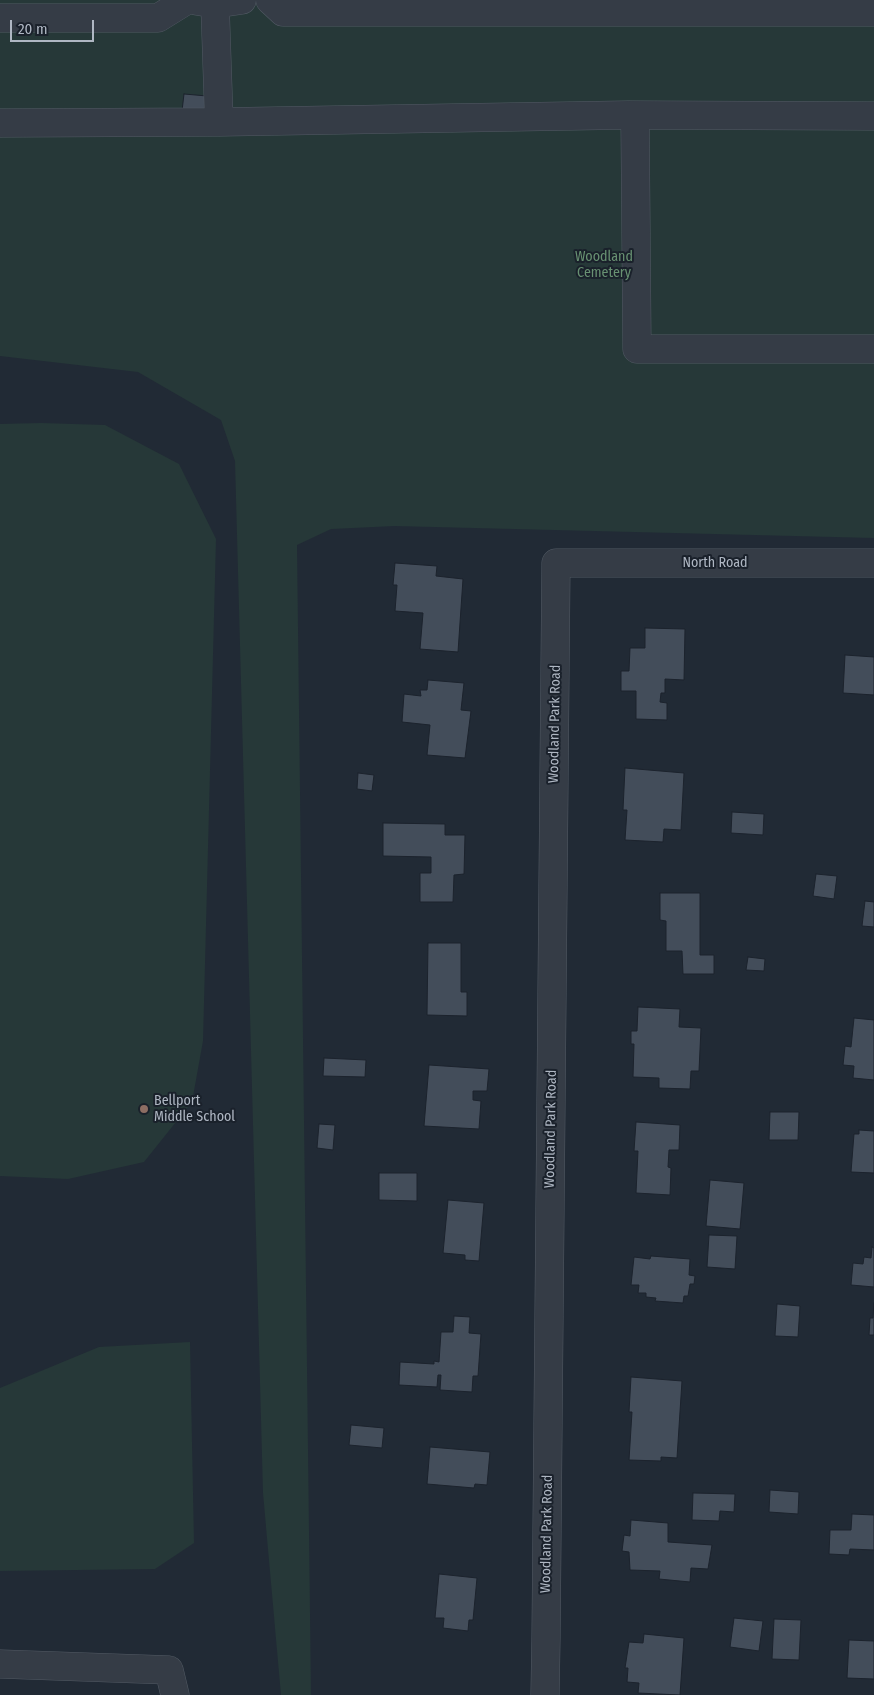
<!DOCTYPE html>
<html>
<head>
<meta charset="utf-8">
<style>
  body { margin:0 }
  #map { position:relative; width:874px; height:1695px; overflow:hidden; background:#212a35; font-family:"Fira Sans Condensed",sans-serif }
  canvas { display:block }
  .scale { position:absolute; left:10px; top:20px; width:84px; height:22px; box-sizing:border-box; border:2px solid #afb7c3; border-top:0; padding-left:6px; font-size:15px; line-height:18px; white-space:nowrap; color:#afb7c3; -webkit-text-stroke:4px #1a212b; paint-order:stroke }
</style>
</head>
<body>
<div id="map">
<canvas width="874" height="1695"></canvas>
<div class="scale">20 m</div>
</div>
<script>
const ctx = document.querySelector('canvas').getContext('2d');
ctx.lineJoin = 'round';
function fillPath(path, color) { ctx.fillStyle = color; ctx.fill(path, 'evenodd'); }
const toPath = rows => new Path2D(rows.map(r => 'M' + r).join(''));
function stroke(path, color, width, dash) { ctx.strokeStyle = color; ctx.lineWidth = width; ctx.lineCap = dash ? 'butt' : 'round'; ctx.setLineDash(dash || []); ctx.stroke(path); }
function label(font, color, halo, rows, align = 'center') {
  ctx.font = font + ' "Fira Sans Condensed",sans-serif'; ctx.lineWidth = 4; ctx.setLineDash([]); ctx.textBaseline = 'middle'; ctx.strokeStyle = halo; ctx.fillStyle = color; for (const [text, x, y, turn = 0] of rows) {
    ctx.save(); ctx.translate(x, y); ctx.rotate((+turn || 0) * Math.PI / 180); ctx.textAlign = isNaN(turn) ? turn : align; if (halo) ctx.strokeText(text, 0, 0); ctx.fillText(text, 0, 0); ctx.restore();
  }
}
const green = toPath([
  [0,0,874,0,874,538,394,526,331,529,297,545,311,1695,281,1695,263,1493,235,461,221,420,138,372,0,356],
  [41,423,105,425,179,464,216,539,203,1041,192,1102,144,1162,68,1179,0,1176,0,424],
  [190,1342,194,1543,155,1569,0,1571,0,1388,99,1347]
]);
const building = toPath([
  [184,94,207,96,206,113,182,111,184,94],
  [395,563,437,566,436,576,463,579,458,652,420,649,423,613,395,611,397,585,393,585,395,563],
  [645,628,685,629,684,680,665,679,665,693,661,693,660,702,667,703,667,720,636,719,636,691,621,691,621,671,629,671,630,648,645,648,645,628],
  [845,655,874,657,874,695,843,693,845,655],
  [428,680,464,683,461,710,471,711,465,758,427,755,430,725,402,722,404,694,421,696,420,690,427,690,428,680],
  [625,768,684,773,681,830,664,829,663,842,625,840,627,810,623,810,625,768],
  [358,773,374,775,372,791,357,789,358,773],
  [732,812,764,814,763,835,731,833,732,812],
  [383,823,445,824,445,835,465,835,464,874,454,875,453,902,420,902,420,873,431,873,431,857,383,856,383,823],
  [816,874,837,876,834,899,813,896,816,874],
  [660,893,700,893,700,955,714,955,714,974,683,974,682,951,666,951,666,921,660,920,660,893],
  [865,901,874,902,874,927,862,926,865,901],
  [428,943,461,943,461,992,467,992,467,1016,427,1015,428,943],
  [748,957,765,959,764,971,746,970,748,957],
  [638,1007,680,1009,679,1027,701,1028,699,1071,691,1071,690,1089,659,1088,659,1078,633,1077,634,1044,631,1044,631,1031,637,1031,638,1007],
  [854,1018,874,1020,874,1080,853,1078,854,1066,843,1065,845,1046,851,1047,854,1018],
  [324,1058,366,1060,365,1077,323,1076,324,1058],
  [429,1065,489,1069,487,1091,473,1091,473,1100,481,1101,479,1129,424,1126,429,1065],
  [770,1112,799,1112,798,1140,769,1140,770,1112],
  [636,1122,680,1125,679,1150,669,1150,668,1167,671,1168,670,1195,636,1193,638,1151,634,1151,636,1122],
  [319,1124,335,1125,333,1150,317,1148,319,1124],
  [859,1130,874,1131,874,1173,851,1172,854,1134,859,1134,859,1130],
  [379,1173,417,1173,417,1201,379,1200,379,1173],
  [710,1180,744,1183,740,1229,706,1226,710,1180],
  [448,1200,484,1203,479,1261,465,1260,465,1255,443,1253,448,1200],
  [709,1235,737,1236,735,1269,707,1267,709,1235],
  [872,1247,874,1248,874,1287,851,1285,853,1263,863,1264,864,1257,871,1258,872,1247],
  [651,1256,690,1259,689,1275,695,1276,694,1284,690,1284,688,1296,684,1296,683,1303,655,1301,656,1298,646,1297,646,1293,638,1293,639,1285,631,1285,634,1257,650,1259,651,1256],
  [874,1303,874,1335,869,1335,870,1318,873,1318,874,1303],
  [777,1304,800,1306,798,1337,775,1336,777,1304],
  [454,1316,470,1317,469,1333,481,1334,478,1376,473,1376,472,1392,440,1390,441,1375,438,1375,437,1387,399,1385,400,1362,434,1364,434,1361,439,1362,441,1332,453,1332,454,1316],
  [631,1377,682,1381,677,1458,661,1457,661,1461,629,1460,632,1412,629,1412,631,1377],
  [351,1425,384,1428,382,1448,349,1445,351,1425],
  [430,1447,490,1452,487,1485,475,1484,474,1488,427,1484,430,1447],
  [770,1490,799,1492,798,1514,769,1512,770,1490],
  [693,1493,735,1494,734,1512,720,1511,719,1521,692,1520,693,1493],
  [852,1514,874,1515,874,1550,850,1549,849,1555,829,1554,830,1530,851,1530,852,1514],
  [631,1520,668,1523,668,1542,712,1545,708,1569,691,1568,690,1582,659,1579,660,1571,630,1570,629,1552,622,1551,624,1535,630,1536,631,1520],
  [439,1574,477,1578,473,1620,469,1620,468,1631,443,1628,444,1618,435,1618,439,1574],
  [734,1618,763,1621,759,1651,730,1647,734,1618],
  [774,1619,801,1620,799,1660,772,1659,774,1619],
  [644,1634,684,1638,680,1695,638,1693,639,1683,627,1682,628,1668,625,1668,629,1642,643,1643,644,1634],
  [849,1640,874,1641,874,1679,847,1678,849,1640]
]);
const minor = toPath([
  [270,0,283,12,874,12],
  [197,1,215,4,242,0],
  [215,4,219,122],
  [0,18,158,18,187,0],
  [635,116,637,349,874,349],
  [0,123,219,122,628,115,874,116],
  [0,1664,169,1670,175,1695],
  [545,1695,546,1638,556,563,874,563]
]);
const markers = [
  [144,1109,5,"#8d6e63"]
];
const parkNames = [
  ["Woodland",604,257],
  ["Cemetery",604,273]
];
const streetNames = [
  ["North Road",715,563],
  ["Woodland Park Road",555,724,-89],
  ["Woodland Park Road",551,1129,-89],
  ["Woodland Park Road",547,1534,-89]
];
const poiNames = [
  ["Bellport",154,1101],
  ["Middle School",154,1117]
];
fillPath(green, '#263838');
fillPath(building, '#434d5a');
stroke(building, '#1c232d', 1);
stroke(minor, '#525a64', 29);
stroke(minor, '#353c46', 28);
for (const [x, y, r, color] of markers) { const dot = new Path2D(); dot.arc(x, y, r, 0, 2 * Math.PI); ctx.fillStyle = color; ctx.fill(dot); stroke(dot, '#1a212b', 2); }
label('14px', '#689172', '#1a212b', parkNames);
label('14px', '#afb7c3', '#1a212b', streetNames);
label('14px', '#afb7c3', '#1a212b', poiNames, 'left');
</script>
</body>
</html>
